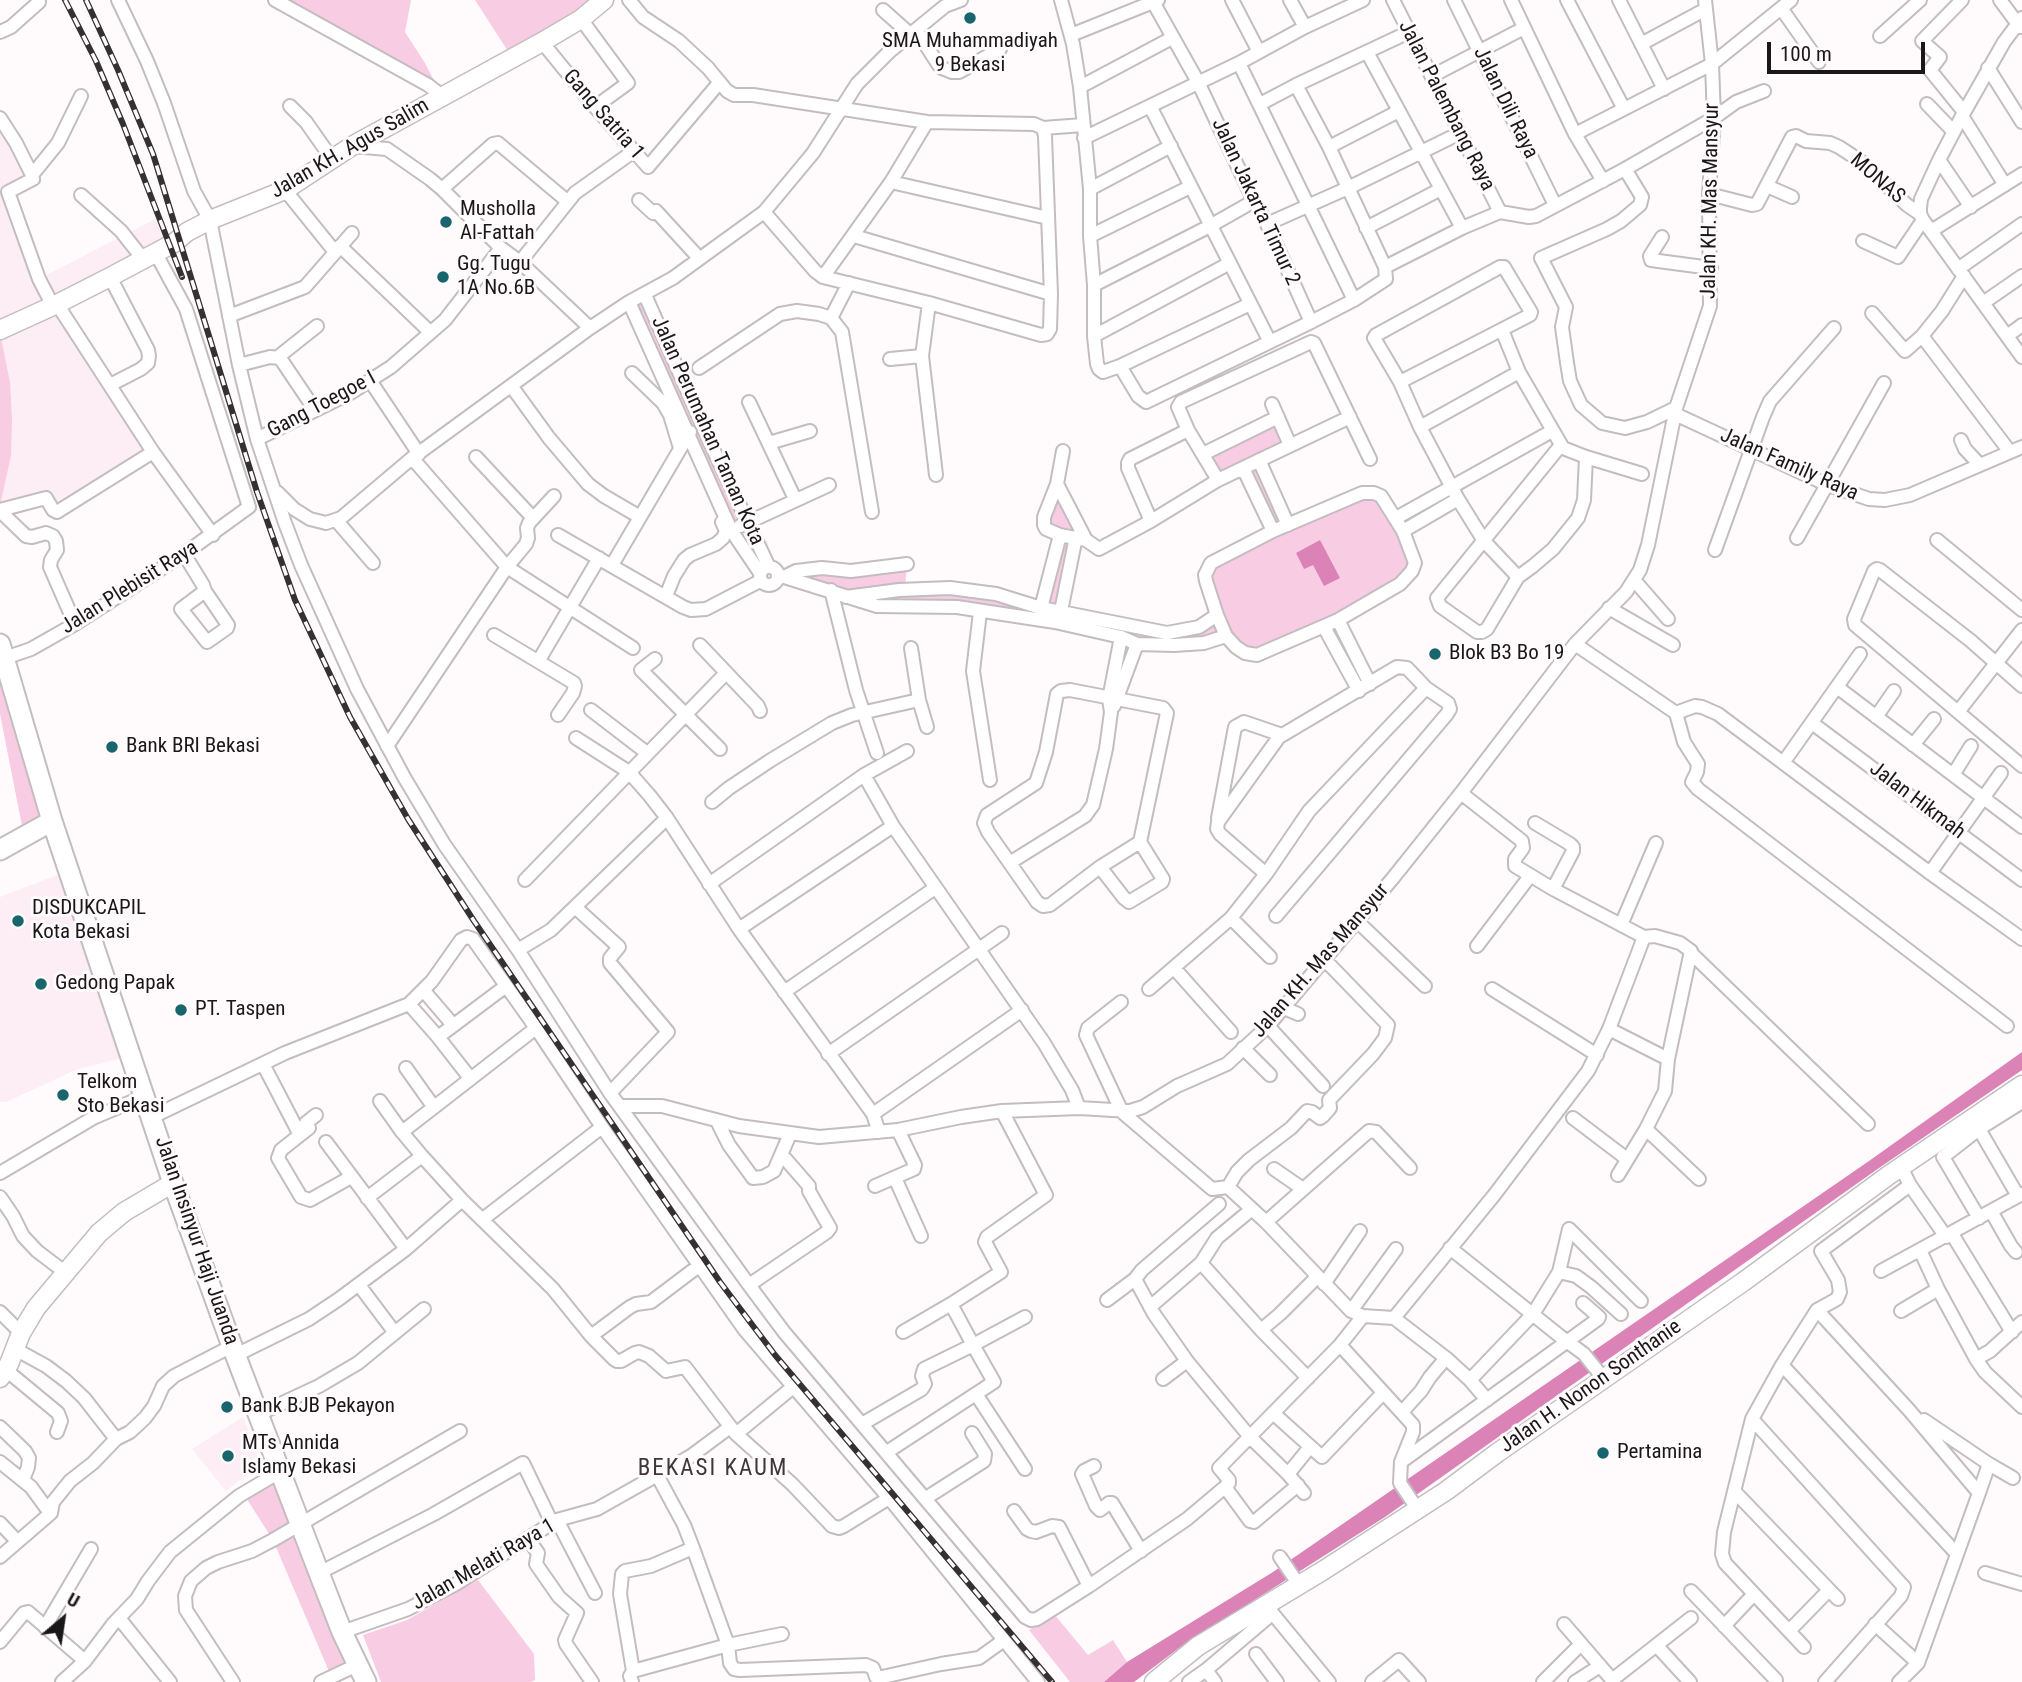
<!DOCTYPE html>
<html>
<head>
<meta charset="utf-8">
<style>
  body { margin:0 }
  #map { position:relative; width:2022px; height:1682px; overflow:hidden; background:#fffafc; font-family:"Roboto Condensed",sans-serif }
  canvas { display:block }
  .north { position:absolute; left:28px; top:1584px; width:70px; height:70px; -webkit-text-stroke:5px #fffafc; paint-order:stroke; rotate:29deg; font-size:19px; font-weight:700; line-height:28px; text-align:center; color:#1a1719 }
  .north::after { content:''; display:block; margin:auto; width:24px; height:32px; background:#1a1719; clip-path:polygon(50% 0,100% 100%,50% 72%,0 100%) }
  .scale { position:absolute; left:1767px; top:42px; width:158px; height:32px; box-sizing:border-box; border:4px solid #1a1719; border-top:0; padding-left:9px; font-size:21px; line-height:24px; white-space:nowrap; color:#1a1719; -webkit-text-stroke:5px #fffafc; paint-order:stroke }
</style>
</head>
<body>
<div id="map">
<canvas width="2022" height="1682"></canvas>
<div class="north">U</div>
<div class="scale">100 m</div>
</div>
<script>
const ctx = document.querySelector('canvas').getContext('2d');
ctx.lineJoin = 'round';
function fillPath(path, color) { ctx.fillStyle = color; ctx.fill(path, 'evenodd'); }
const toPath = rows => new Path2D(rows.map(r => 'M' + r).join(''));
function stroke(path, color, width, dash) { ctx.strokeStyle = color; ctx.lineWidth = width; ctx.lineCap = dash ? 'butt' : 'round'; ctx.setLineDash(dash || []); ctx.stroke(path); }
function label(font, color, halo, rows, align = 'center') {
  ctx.font = font + ' "Roboto Condensed",sans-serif'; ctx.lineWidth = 6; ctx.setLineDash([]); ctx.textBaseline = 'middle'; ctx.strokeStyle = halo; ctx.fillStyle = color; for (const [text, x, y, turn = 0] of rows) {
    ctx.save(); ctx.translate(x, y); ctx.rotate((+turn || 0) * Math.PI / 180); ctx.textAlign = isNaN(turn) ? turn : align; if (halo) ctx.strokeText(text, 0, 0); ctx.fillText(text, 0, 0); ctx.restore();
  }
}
const built = toPath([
  [0,118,33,179,8,193,39,279,155,219,169,245,58,304,153,452,57,512,46,498,0,506,11,456,10,382,0,332],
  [68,871,130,1056,78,1069,6,1102,0,1102,0,897],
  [243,1417,261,1464,226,1491,192,1449]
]);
const green = toPath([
  [275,0,411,0,405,32,425,63,442,96],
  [475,0,604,0,513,59],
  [645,295,747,523,725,528,683,443,629,302],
  [0,332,10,382,12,418,11,456,0,506],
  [1278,417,1290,445,1260,460,1288,524,1369,493,1395,518,1412,571,1338,620,1370,684,1359,691,1324,627,1257,655,1226,636,1174,645,1055,622,877,606,787,574,907,564,905,588,943,588,1041,608,1060,536,1046,529,1057,484,1086,540,1077,537,1061,611,1167,633,1217,615,1207,570,1272,531,1243,469,1218,480,1203,454],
  [0,646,52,821,24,836,0,714],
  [281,1471,357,1665,331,1676,273,1540,243,1493],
  [478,1580,534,1654,535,1680,531,1682,381,1682,363,1635,407,1620],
  [1054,1614,1088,1655,1113,1640,1127,1662,1104,1682,1070,1682,1029,1630]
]);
const water = toPath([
  [1320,540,1340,578,1324,586,1313,565,1304,569,1296,553],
  [2022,1052,2022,1070,1879,1168,1385,1517,1179,1648,1134,1682,1104,1682,1127,1662,1273,1572,1869,1161]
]);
const street = toPath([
  [118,0,147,61,164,103,194,191,210,220,239,365,257,439,285,523,301,565,357,689,404,777,444,844,518,950,610,1093,749,1285,784,1332,1025,1617,1031,1620,1037,1619,1089,1586,1187,1519,1225,1487,1229,1483,1229,1480,1219,1468,1340,1345,1363,1316],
  [275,0,428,85,442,96],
  [629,0,643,17,679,41,708,68,727,91,734,95,753,95,927,122,1034,124,1043,128,1045,136,1051,294,1050,329,1047,334,1041,335,929,303,823,277,815,271,764,212],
  [1061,0,1073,44,1080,87,1090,189,1090,236,1094,285,1094,336,1097,364,1099,369,1103,372,1120,366,1250,304],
  [1152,0,1198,82,1254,201,1267,224,1311,322],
  [1232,0,1259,52],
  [1290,0,1305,27],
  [1393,0,1500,212],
  [1454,0,1555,205],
  [1511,0,1575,134,1603,181],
  [1567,0,1624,109],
  [1619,0,1664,89],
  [1962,0,1922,41,1940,57,1930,70,1964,112],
  [2000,0,2020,27],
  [1781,8,1819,62],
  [883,10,911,35],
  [2022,18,2004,42,1962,116,1939,160,1921,199,1920,208,1920,214,1923,220,2022,357],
  [581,19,628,83,595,107],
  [916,30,938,64,942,68,952,72,959,72,1000,49],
  [0,32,11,27,39,2],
  [1071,35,1158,0],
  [1880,36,1920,0],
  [542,42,595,107,648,167,719,83],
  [1641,44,1706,9],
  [1239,63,1354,300],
  [1988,68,2022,122],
  [1432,76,1524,28],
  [1080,87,1172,38],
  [1260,104,1296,85,1409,32],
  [1927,104,1954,132],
  [290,106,306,122,332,159],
  [1150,106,1270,342],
  [1399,111,1462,228],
  [1962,116,2005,185],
  [0,118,16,143,32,175],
  [1043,128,1083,125],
  [1575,134,1712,64,1705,0],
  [1084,138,1239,63,1305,27,1363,0],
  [352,146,387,149,430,179,442,189,501,248,520,262,590,328],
  [1329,147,1399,111,1367,52],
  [1939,160,1971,207],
  [1625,169,1642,197,1640,205,1621,221,1607,229,1541,258,1566,307,1562,327,1567,363,1570,381,1581,405,1602,423,1625,428,1647,422,1676,408],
  [891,182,1048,218],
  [1767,186,1792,197],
  [442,189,493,144,498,143,567,201],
  [1090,189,1171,146],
  [285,190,335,252],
  [1709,194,1752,205,1757,204,1792,137,1796,136,1806,141,1830,143,1839,147,1862,162,1907,205,1920,214],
  [81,195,121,231,143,259],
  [639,200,653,213,656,211,699,258],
  [1267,224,1348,188,1460,133],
  [1366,228,1441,189],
  [1931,231,2022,174],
  [854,236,1051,294],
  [1090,236,1190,187],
  [1662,237,1650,256,1651,260,1711,268],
  [1863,241,1898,257,1923,220],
  [340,246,430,332],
  [520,262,575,193,634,151],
  [1385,267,1462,228,1500,212,1529,217,1536,216,1625,169,1714,118,1736,102,1764,91],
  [1958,269,2022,224],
  [823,277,891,182,927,122],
  [1094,285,1210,226,1254,201],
  [645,295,713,449,769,567],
  [629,302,731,530,760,573],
  [929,303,922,356,936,475],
  [1983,303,2022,276],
  [57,304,153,452,213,535],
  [53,306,39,279,8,192,33,179,32,175,58,143,81,96],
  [1872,313,1905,351,1922,336,1942,311,1964,276],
  [229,316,305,287,352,233],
  [831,318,849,283],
  [1502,330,1519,372,1563,448,1586,457,1642,474],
  [1094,336,1230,263],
  [1922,336,2010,452],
  [2007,336,2022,325],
  [278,357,317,326],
  [890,359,922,356],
  [239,365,270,357,280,358,315,410],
  [1120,366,1138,396,1146,402,1311,322,1354,300,1386,279,1385,267,1329,147,1296,85],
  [699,368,780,314,797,311,819,314,831,318,842,332,872,512],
  [632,373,663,403,670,415,680,448],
  [371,382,419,454],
  [1400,382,1530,315,1531,312,1504,267,1500,267,1376,335,1374,338,1400,382,1420,427,1458,499,1484,541,1518,577],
  [110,385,141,369,148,363,149,356,148,350,110,277],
  [512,387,549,438,588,484,604,496,640,517],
  [749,402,795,499],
  [1272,404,1290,445],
  [1675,414,1828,485,1869,499,1885,500,1910,495,2022,447],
  [1420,427,1519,372],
  [1188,430,1218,480],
  [257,439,352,392,391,367,445,320,501,248],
  [1961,440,1965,449,1980,465],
  [769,443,810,431],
  [1561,445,1437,598,1440,606,1477,632,1482,632,1487,629,1518,577,1533,566,1553,549,1578,518,1584,500,1586,457],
  [1063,451,1057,484,1044,517,1044,525,1046,529,1060,535,1086,540,1099,549,1151,521,1218,480,1350,417],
  [1203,454,1278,417],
  [476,457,533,518],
  [412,458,507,567,633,648],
  [1259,460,1288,525],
  [1243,468,1273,531],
  [1057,484,1086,540],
  [277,492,294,509,310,519,326,523,341,518,412,458,590,328,629,302,673,278,764,212,813,153,857,84,890,51,945,6,961,0],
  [0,510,46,498,53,510,57,512,153,452],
  [0,511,26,536,32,537,46,533,53,536,56,541,57,550,51,560,50,567,75,624],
  [1396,518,1552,431],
  [336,520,373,563],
  [1151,521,1128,468,1128,463,1130,459,1188,430,1178,407,1181,402,1311,342,1314,343,1370,459],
  [740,526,829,485],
  [1403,531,1458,499],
  [558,535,683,607,691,610,706,609,760,581],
  [1797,538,1884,383],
  [1937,540,2022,610],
  [1715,550,1763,417,1770,401,1834,328],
  [184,554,203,585,205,591,228,625,227,628,207,642,181,609,205,591],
  [612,565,690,432],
  '760 576a9 9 0 1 1 18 0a9 9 0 1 1-18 0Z',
  [778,575,877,606,957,607,1055,622,1121,637,1137,644,1174,645,1204,643,1226,636],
  [784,577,796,571,822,568,851,571,907,564],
  [1634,580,1668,619],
  [831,590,856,690,877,753],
  [666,596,674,576,684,560,690,555,716,544,723,538,726,531,722,522],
  [846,597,899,590,950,588,996,594,1041,608,1167,633,1199,627,1217,615,1206,581,1205,575,1211,563,1273,531,1362,493,1374,493,1381,496,1403,531,1415,563,1412,571,1400,584,1338,620,1257,655,1245,653,1236,647,1226,636,1217,615],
  [1041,608,1060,535],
  [1609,608,1673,645],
  [1061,611,1076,537],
  [980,612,973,671,990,780],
  [1338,620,1370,684],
  [1324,627,1359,691],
  [494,635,574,683,575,686,573,693,558,715],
  [1575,644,1676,713,1695,706,1702,707,1718,714,1930,873,2022,939],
  [700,645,758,706,760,711],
  [911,648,919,700,927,727],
  [5,658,31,649,75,624,184,554,249,507,186,309,155,252],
  [655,659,641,670,720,749],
  [539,660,599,558],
  [2022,686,1971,641,1880,570,1877,569,1874,571,1854,619,1855,625,2022,766],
  [1837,687,2022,827],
  [1114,706,1137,644],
  [591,710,647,753],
  [1958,712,2022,630],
  [1676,713,1684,742,1698,764,1697,772,1692,782,1698,789,2007,1026],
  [1876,717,1894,691],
  [1812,723,2022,880],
  [576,738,629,772,650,796,667,818,739,929,873,1114,879,1132],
  [1913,745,1934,719],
  [387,746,507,567,526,544,528,538,527,528,529,523,554,496],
  [1783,763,1860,654],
  [864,775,893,826,1044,1043,1072,1090,1079,1108],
  [1953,775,1971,746],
  [1461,793,1522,841,1523,848,1515,859,1515,866,1553,889,1644,937,1655,936,1680,943,1691,951,1668,1059,1665,1091,1646,1129,1618,1175],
  [712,802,729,788,771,760,832,723,852,715,919,700],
  [1218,818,1235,727,1244,722,1282,735],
  [1535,823,1570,844,1573,847,1573,851,1553,889],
  [1011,862,1085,816,1093,805,1106,749,1111,712,1109,699,1121,637],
  [1100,867,1124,898,1129,902,1162,882,1163,879,1140,842,1167,713,1163,708,1070,690,1061,691,1057,694,1046,752,1036,783,987,815,984,823,988,832,1037,902,1043,906,1050,905,1100,867,1140,842],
  [1930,873,2001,773],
  [1266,874,1220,834,1217,829,1218,822,1279,737,1397,667,1407,668,1426,688,1448,703,1450,709,1447,714,1276,916],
  [525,880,726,673],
  [709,884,864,775,907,751],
  [575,907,619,947,610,958,610,963,668,1032,610,1093],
  [1231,918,1270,957],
  [1357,921,1425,986],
  [1621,925,1656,843],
  [739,929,893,826],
  [1477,946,1530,876],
  [518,950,551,930,667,818],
  [1691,953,1868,1124],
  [1174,968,1231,1032],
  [1149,989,1231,918,1266,874,1309,811,1426,688],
  [1492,989,1597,1055],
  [424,991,453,1025],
  [784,992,935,888],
  [1121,1002,1088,1028,1086,1035,1122,1112,1212,1189,1228,1187,1266,1222,1351,1311,1363,1316,1394,1318,1446,1358,1470,1380,1487,1400],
  [409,1004,438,1037,470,1078],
  [1284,1008,1298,1014],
  [1268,1026,1323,1086],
  [1609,1029,1668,1059],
  [438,1037,506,986],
  [1243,1048,1270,1075],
  [828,1054,1002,933],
  [263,1064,300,1135,281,1150,278,1158,301,1197,310,1200,351,1177],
  [406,1068,433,1106],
  [380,1101,402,1132,422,1156,462,1200,553,1289,591,1336,614,1359,617,1361,621,1361,635,1353,639,1352,649,1356,666,1371,685,1367,736,1434,792,1484,832,1526,839,1528,844,1526,889,1498],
  [621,1106,662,1106,739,1126,819,1137,898,1130,961,1117,1002,1111,1079,1108,1130,1111,1143,1107,1177,1086,1227,1064,1268,1026,1393,878,1461,793,1575,644,1626,592,1640,570,1648,545,1676,408,1710,306,1709,194,1714,118,1712,64,1791,0],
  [873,1114,1022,1010],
  [152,1117,285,1053,409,1004,432,981,461,940,467,937,473,939,536,1028,602,1127,744,1329,889,1498,1038,1682],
  [1573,1118,1627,1159],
  [717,1121,729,1145,753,1178,763,1177,774,1171,790,1134],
  [1646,1129,1699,1179],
  [1979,1129,2018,1196],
  [402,1132,536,1028],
  [300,1135,309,1128,306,1123,316,1115],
  [326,1142,406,1249],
  [1901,1167,1910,1185,1946,1237],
  [1274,1169,1303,1189],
  [0,1173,93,1118,145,1096],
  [895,1178,921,1236],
  [875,1186,914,1169,915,1165,898,1130],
  [1228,1187,1237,1172,1249,1160,1291,1128,1307,1111,1312,1112,1320,1118,1323,1116,1330,1108,1329,1100,1373,1054,1385,1038,1388,1025,1324,959],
  [0,1197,13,1216,23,1236,37,1251,66,1273],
  [367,1198,422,1156],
  [1991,1211,2011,1246,2016,1252],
  [1979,1218,1943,1157,1979,1129,2022,1102],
  [483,1219,602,1127],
  [1266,1222,1369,1131,1376,1132,1410,1168],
  [1952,1234,2012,1332],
  [1450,1248,1561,1337,1584,1354,1604,1379],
  [1920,1250,1938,1289,1976,1359,1985,1372,2022,1407],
  [1201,1263,1261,1330,1280,1314,1317,1277],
  [1881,1271,2022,1194],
  [1559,1272,1576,1276,1591,1287,1621,1314],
  [1135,1279,1154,1314,1187,1361,1163,1379],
  [1324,1284,1360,1231],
  [359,1285,395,1333],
  [749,1285,827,1232,830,1228,809,1191,809,1186,782,1155],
  [1107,1300,1135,1279,1142,1270,1219,1204],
  [951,1304,1001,1272,985,1242,987,1237,1046,1195,1002,1111],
  [1150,1307,1201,1263,1217,1238,1252,1209],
  [1817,1310,1909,1410,1979,1493,1918,1663,1899,1682],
  [1351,1311,1396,1249],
  [1901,1311,1938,1289],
  [0,1312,21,1333],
  [1394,1318,1495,1194,1588,1071,1609,1029,1644,937],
  [1261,1330,1308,1378],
  [903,1332,951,1304,973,1345,1025,1317],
  [591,1336,630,1307,636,1304,651,1302,700,1265],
  [1340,1345,1413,1425,1413,1432,1401,1462,1400,1483,1418,1510],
  [15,1349,46,1366,66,1381,84,1398,116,1439],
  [236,1355,309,1319,339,1299,406,1249,462,1200],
  [1976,1359,1990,1351,2022,1322],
  [1187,1361,1250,1437,1288,1474,1304,1493],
  [1782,1365,1957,1554],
  [6,1370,58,1413,61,1421,57,1432],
  [1470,1380,1533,1314,1559,1272,1569,1229,1641,1301],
  [976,1394,1025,1469],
  [1402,1412,1421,1391,1430,1377,1446,1358],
  [1273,1413,1322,1457,1383,1393],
  [259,1414,319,1386,358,1363,424,1309],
  [1752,1419,1904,1587,1901,1596,1825,1682],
  [1924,1420,1989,1464,2013,1478],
  [862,1424,922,1389,925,1384,922,1376,924,1369,973,1345,994,1382,887,1452],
  [0,1427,25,1451,29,1458,28,1467,23,1480],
  [736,1434,793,1387],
  [0,1462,31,1487,50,1513],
  [1401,1462,1598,1319,1599,1317,1583,1303],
  [1094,1466,1084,1471,1082,1474,1096,1506,1100,1510,1109,1503,1112,1503,1141,1551],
  [1288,1474,1310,1447],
  [657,1475,684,1525,693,1548,728,1645,730,1663,734,1669,740,1670,866,1665,873,1668,876,1677,882,1677,941,1664,979,1658,1004,1640],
  [1225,1487,1250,1521,1254,1522,1298,1485],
  [1734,1491,1838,1599],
  [1979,1493,1989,1464],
  [926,1498,984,1461,985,1454,972,1433],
  [1014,1511,1027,1529,1031,1531,1036,1532,1052,1526,1059,1527,1089,1586],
  [557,1520,595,1593],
  [0,1523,17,1541],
  [528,1539,538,1553,536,1564,559,1597,577,1613,565,1640,566,1644,592,1682],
  [0,1557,51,1513,53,1502,70,1481,93,1463,116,1439,130,1432,145,1418,154,1406,163,1386,174,1376,232,1346],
  [1280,1557,1299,1585],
  [319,1573,434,1514,523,1463,552,1523],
  [1985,1573,2022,1584],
  [1691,1591,1776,1680],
  [1269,1609,1329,1682],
  [119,1618,170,1682],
  [1564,1624,1614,1682],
  [1875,1624,1918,1663],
  [1724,1626,1754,1594],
  [45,1627,91,1549],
  [1789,1631,1829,1590],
  [342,1632,408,1609,456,1584,557,1520,597,1509,691,1456,730,1427],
  [0,1642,24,1613,28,1612,85,1661],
  [1657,1646,1690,1682],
  [1804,1647,1725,1563,1722,1554,1724,1532,1752,1419,1782,1365,1817,1310,1837,1299,1840,1292,1838,1280,1821,1251,1910,1185],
  [1256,1654,1277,1682],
  [1206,1670,1215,1682],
  [633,1671,728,1645,782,1634],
  [1612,1680,1691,1618],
  [62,1682,85,1661,113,1624,137,1599,148,1581,170,1552,239,1496,281,1471],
  [233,1682,186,1610,185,1596,191,1581,206,1568,218,1562,252,1551,273,1540,460,1431],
  [321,1682,357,1665],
  [632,1682,630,1676,633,1671,620,1594,622,1574,625,1571,651,1566,693,1548],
  [1189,1682,1206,1670,1272,1614],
  [1372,1682,1399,1660,1419,1682],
  [1543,1682,1581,1644],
  [1575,1682,1600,1666]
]);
const secondary = toPath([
  [0,330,57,304,110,277,174,243,187,232,210,220,285,190,352,146,542,42,581,19,604,0],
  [0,1378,9,1364,21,1333,36,1308,99,1233,124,1212,173,1183],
  [1154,1682,1198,1646,1324,1570,1446,1491,1497,1453,1743,1282,1889,1175,2022,1085]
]);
const primary = toPath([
  [0,644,52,821,173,1183,232,1346,319,1573,342,1632,366,1682],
  [0,850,52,821]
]);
const rail = toPath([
  [65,0,96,61,123,124,182,277],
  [86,0,118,70,153,154,257,492,295,600,350,717,408,819,474,921,720,1282,775,1355,1052,1682]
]);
const markers = [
  [970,18,7,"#18656d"],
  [446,222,7,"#18656d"],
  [443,277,7,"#18656d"],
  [1435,654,7,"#18656d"],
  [112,747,7,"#18656d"],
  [18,921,7,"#18656d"],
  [41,984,7,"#18656d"],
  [181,1010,7,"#18656d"],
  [63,1095,7,"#18656d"],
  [227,1407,7,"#18656d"],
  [1603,1453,7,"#18656d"],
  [228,1456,7,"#18656d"]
];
const poiNames = [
  ["SMA Muhammadiyah",970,42,"center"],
  ["9 Bekasi",970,66,"center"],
  ["Musholla",460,210],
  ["Al-Fattah",460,234],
  ["Gg. Tugu",457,265],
  ["1A No.6B",457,289],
  ["Blok B3 Bo 19",1449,654],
  ["Bank BRI Bekasi",126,747],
  ["DISDUKCAPIL",32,909],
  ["Kota Bekasi",32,933],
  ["Gedong Papak",55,984],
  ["PT. Taspen",195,1010],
  ["Telkom",77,1083],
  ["Sto Bekasi",77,1107],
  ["Bank BJB Pekayon",241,1407],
  ["MTs Annida",242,1444],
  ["Islamy Bekasi",242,1468],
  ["Pertamina",1617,1453]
];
const streetNames = [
  ["Jalan Dili Raya",1505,103,64],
  ["Jalan Palembang Raya",1446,106,63],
  ["Gang Satria 1",603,115,49],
  ["Jalan KH. Agus Salim",350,149,-30],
  ["MONAS",1877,179,41],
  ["Jalan KH. Mas Mansyur",1711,201,-89],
  ["Jalan Jakarta Timur 2",1255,202,65],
  ["Gang Toegoe I",322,405,-28],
  ["Jalan Perumahan Taman Kota",707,431,66],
  ["Jalan Family Raya",1789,465,24],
  ["Jalan Plebisit Raya",130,588,-32],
  ["Jalan Hikmah",1917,801,37],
  ["Jalan KH. Mas Mansyur",1321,961,-49],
  ["Jalan Insinyur Haji Juanda",196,1241,71],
  ["Jalan H. Nonon Sonthanie",1591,1387,-35],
  ["Jalan Melati Raya 1",484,1565,-30]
];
const neighbourhoodNames = [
  ["BEKASI KAUM",713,1469]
];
fillPath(built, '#fdedf5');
fillPath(green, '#f8cce3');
fillPath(water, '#db82b6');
stroke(street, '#c4bdc0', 16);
stroke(secondary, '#c4bdc0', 21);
stroke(primary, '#c4bdc0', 23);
stroke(street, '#fff', 12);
stroke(secondary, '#fff', 18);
stroke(primary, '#fff', 19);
stroke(rail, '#353133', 6);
stroke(rail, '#fffafc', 3.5, [10]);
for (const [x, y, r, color] of markers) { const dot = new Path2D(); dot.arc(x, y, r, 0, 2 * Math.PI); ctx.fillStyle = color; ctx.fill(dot); stroke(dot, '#fffafc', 2.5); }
label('21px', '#1a1719', '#fffafc', poiNames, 'left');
label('21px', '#1a1719', '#fffafc', streetNames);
ctx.letterSpacing = '2px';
label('23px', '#3d373a', '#fffafc', neighbourhoodNames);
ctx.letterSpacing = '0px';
</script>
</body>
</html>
